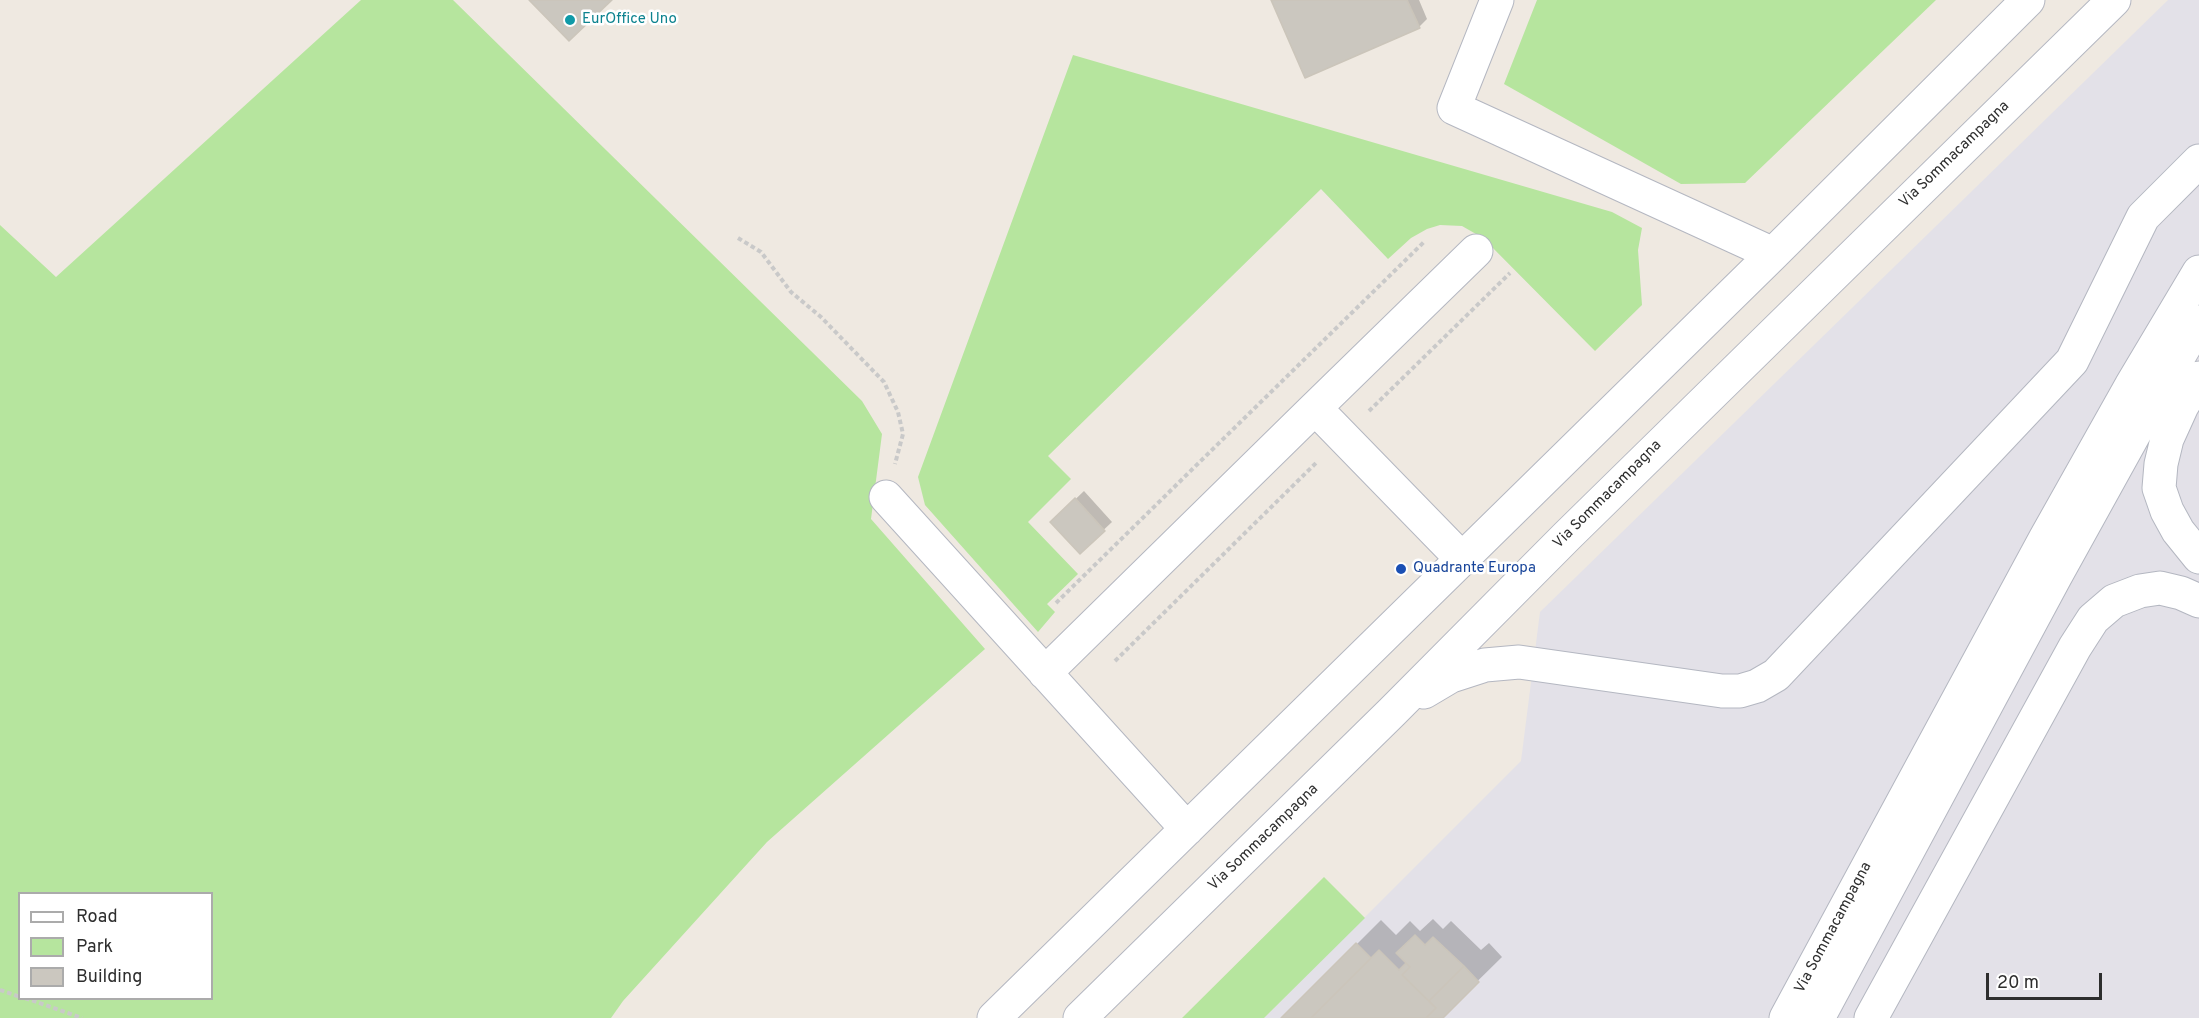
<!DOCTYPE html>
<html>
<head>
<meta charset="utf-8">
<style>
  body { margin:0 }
  #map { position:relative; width:2199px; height:1018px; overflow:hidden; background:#efe9e1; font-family:Overpass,sans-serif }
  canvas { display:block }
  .legend { position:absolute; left:18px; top:892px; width:195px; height:108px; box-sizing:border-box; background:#fff; border:2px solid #ababab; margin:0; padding:8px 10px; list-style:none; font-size:18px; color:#2e2e2e }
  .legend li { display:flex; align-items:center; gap:12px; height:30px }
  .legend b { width:30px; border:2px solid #ababab }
  .scale { position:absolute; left:1986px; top:973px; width:116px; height:27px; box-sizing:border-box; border:3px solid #2e2e2e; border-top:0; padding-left:8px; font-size:18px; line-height:21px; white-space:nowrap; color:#2e2e2e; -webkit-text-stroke:4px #fff; paint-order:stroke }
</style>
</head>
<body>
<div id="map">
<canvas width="2199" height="1018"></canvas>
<ul class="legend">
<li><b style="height:8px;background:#fff"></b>Road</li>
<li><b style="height:16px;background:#b6e59e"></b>Park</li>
<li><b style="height:16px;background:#cbc7bf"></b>Building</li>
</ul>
<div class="scale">20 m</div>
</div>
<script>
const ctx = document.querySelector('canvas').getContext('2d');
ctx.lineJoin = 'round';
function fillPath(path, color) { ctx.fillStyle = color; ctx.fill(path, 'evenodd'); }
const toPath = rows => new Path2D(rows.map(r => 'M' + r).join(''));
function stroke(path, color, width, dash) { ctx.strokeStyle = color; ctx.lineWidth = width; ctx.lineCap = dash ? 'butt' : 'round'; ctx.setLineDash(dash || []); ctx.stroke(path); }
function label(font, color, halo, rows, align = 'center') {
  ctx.font = font + ' Overpass,sans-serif'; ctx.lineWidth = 5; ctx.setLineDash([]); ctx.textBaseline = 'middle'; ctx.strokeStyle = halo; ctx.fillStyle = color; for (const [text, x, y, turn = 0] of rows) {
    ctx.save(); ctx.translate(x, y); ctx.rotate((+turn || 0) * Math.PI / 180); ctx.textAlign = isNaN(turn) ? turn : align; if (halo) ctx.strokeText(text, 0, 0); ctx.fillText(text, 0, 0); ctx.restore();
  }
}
const industrial = toPath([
  [2168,0,2199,0,2199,1018,1264,1018,1521,761,1540,612]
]);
const green = toPath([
  [361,0,453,0,862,401,882,434,871,519,985,649,767,842,623,1001,611,1018,0,1018,0,225,56,277],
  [20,894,212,894,212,998,20,998],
  [1537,0,1936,0,1745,183,1681,184,1504,84],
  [1073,55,1612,212,1642,228,1638,250,1642,305,1595,351,1484,239,1476,234,1462,226,1440,225,1427,229,1411,238,1388,259,1321,189,1048,456,1071,479,1028,522,1078,574,1047,604,1055,612,1038,632,925,505,918,477],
  [1324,877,1365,918,1264,1018,1182,1018]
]);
const shadow = toPath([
  [1273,0,1419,0,1427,19,1419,27],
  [1084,491,1112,522,1080,552,1060,514],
  [1433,919,1443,929,1451,921,1481,950,1489,943,1502,957,1440,1018,1313,1018,1351,980,1349,978,1309,1018,1283,1018,1381,920,1396,935,1410,921,1420,931]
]);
const building = toPath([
  [529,0,612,0,569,41,529,0],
  [1271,0,1407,0,1420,28,1305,78,1271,0],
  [1075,498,1105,531,1080,554,1050,522,1075,498],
  [1415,935,1425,945,1433,937,1464,966,1429,1001,1402,975,1410,967,1396,953,1415,935],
  [1356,943,1371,958,1311,1018,1281,1018,1356,943],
  [1379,950,1399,970,1406,963,1410,967,1402,975,1436,1008,1426,1018,1311,1018,1379,950],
  [1464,966,1479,982,1443,1018,1426,1018,1436,1008,1429,1001,1464,966]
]);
const path = toPath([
  [738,238,761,252,791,292,821,317,884,382,898,412,903,434,895,464],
  [1369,411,1510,273],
  [1056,603,1425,241],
  [1115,661,1317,462],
  [0,990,20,997],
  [25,998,82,1018]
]);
const minor = toPath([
  [1497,0,1454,108,1773,254],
  [2199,378,2182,406,2167,439,2161,464,2159,488,2167,511,2178,531,2199,557],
  [1315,408,1476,251],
  [886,497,1187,829],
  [1045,673,1315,408,1462,559],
  [1424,692,1451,676,1485,665,1519,662,1722,691,1740,691,1757,686,1776,675,2072,361,2143,217,2199,161],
  [994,1018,1773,254,2028,0],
  [1080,1018,1392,712,1567,536,2114,0],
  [1786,1018,2045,539,2131,386,2199,272],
  [1818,1018,2055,577,2154,398,2199,322],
  [1871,1018,2075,647,2093,619,2114,601,2140,591,2160,588,2181,593,2199,601]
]);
const markers = [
  [570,20,6,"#0f9aa8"],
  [1401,569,6,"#1a4fb4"]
];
const cultureNames = [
  ["EurOffice Uno",582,20]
];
const streetNames = [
  ["Via Sommacampagna",1955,155,-44],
  ["Via Sommacampagna",1608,495,-45],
  ["Via Sommacampagna",1264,838,-44],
  ["Via Sommacampagna",1834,928,-62]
];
const transitNames = [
  ["Quadrante Europa",1413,569]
];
fillPath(industrial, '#e3e1e8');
fillPath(green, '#b6e59e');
fillPath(shadow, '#0003');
fillPath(building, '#cbc7bf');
stroke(building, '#cbc5ba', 1.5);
stroke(minor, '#b4b7c1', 35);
stroke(path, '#c9c9c9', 4, [4.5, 3]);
stroke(minor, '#fff', 33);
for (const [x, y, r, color] of markers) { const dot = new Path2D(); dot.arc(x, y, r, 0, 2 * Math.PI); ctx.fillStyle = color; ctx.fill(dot); stroke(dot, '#fff', 2); }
label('15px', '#0d838f', '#fff', cultureNames, 'left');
label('15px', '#2e2e2e', '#fff', streetNames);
label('15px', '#164399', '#fff', transitNames, 'left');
</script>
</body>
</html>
